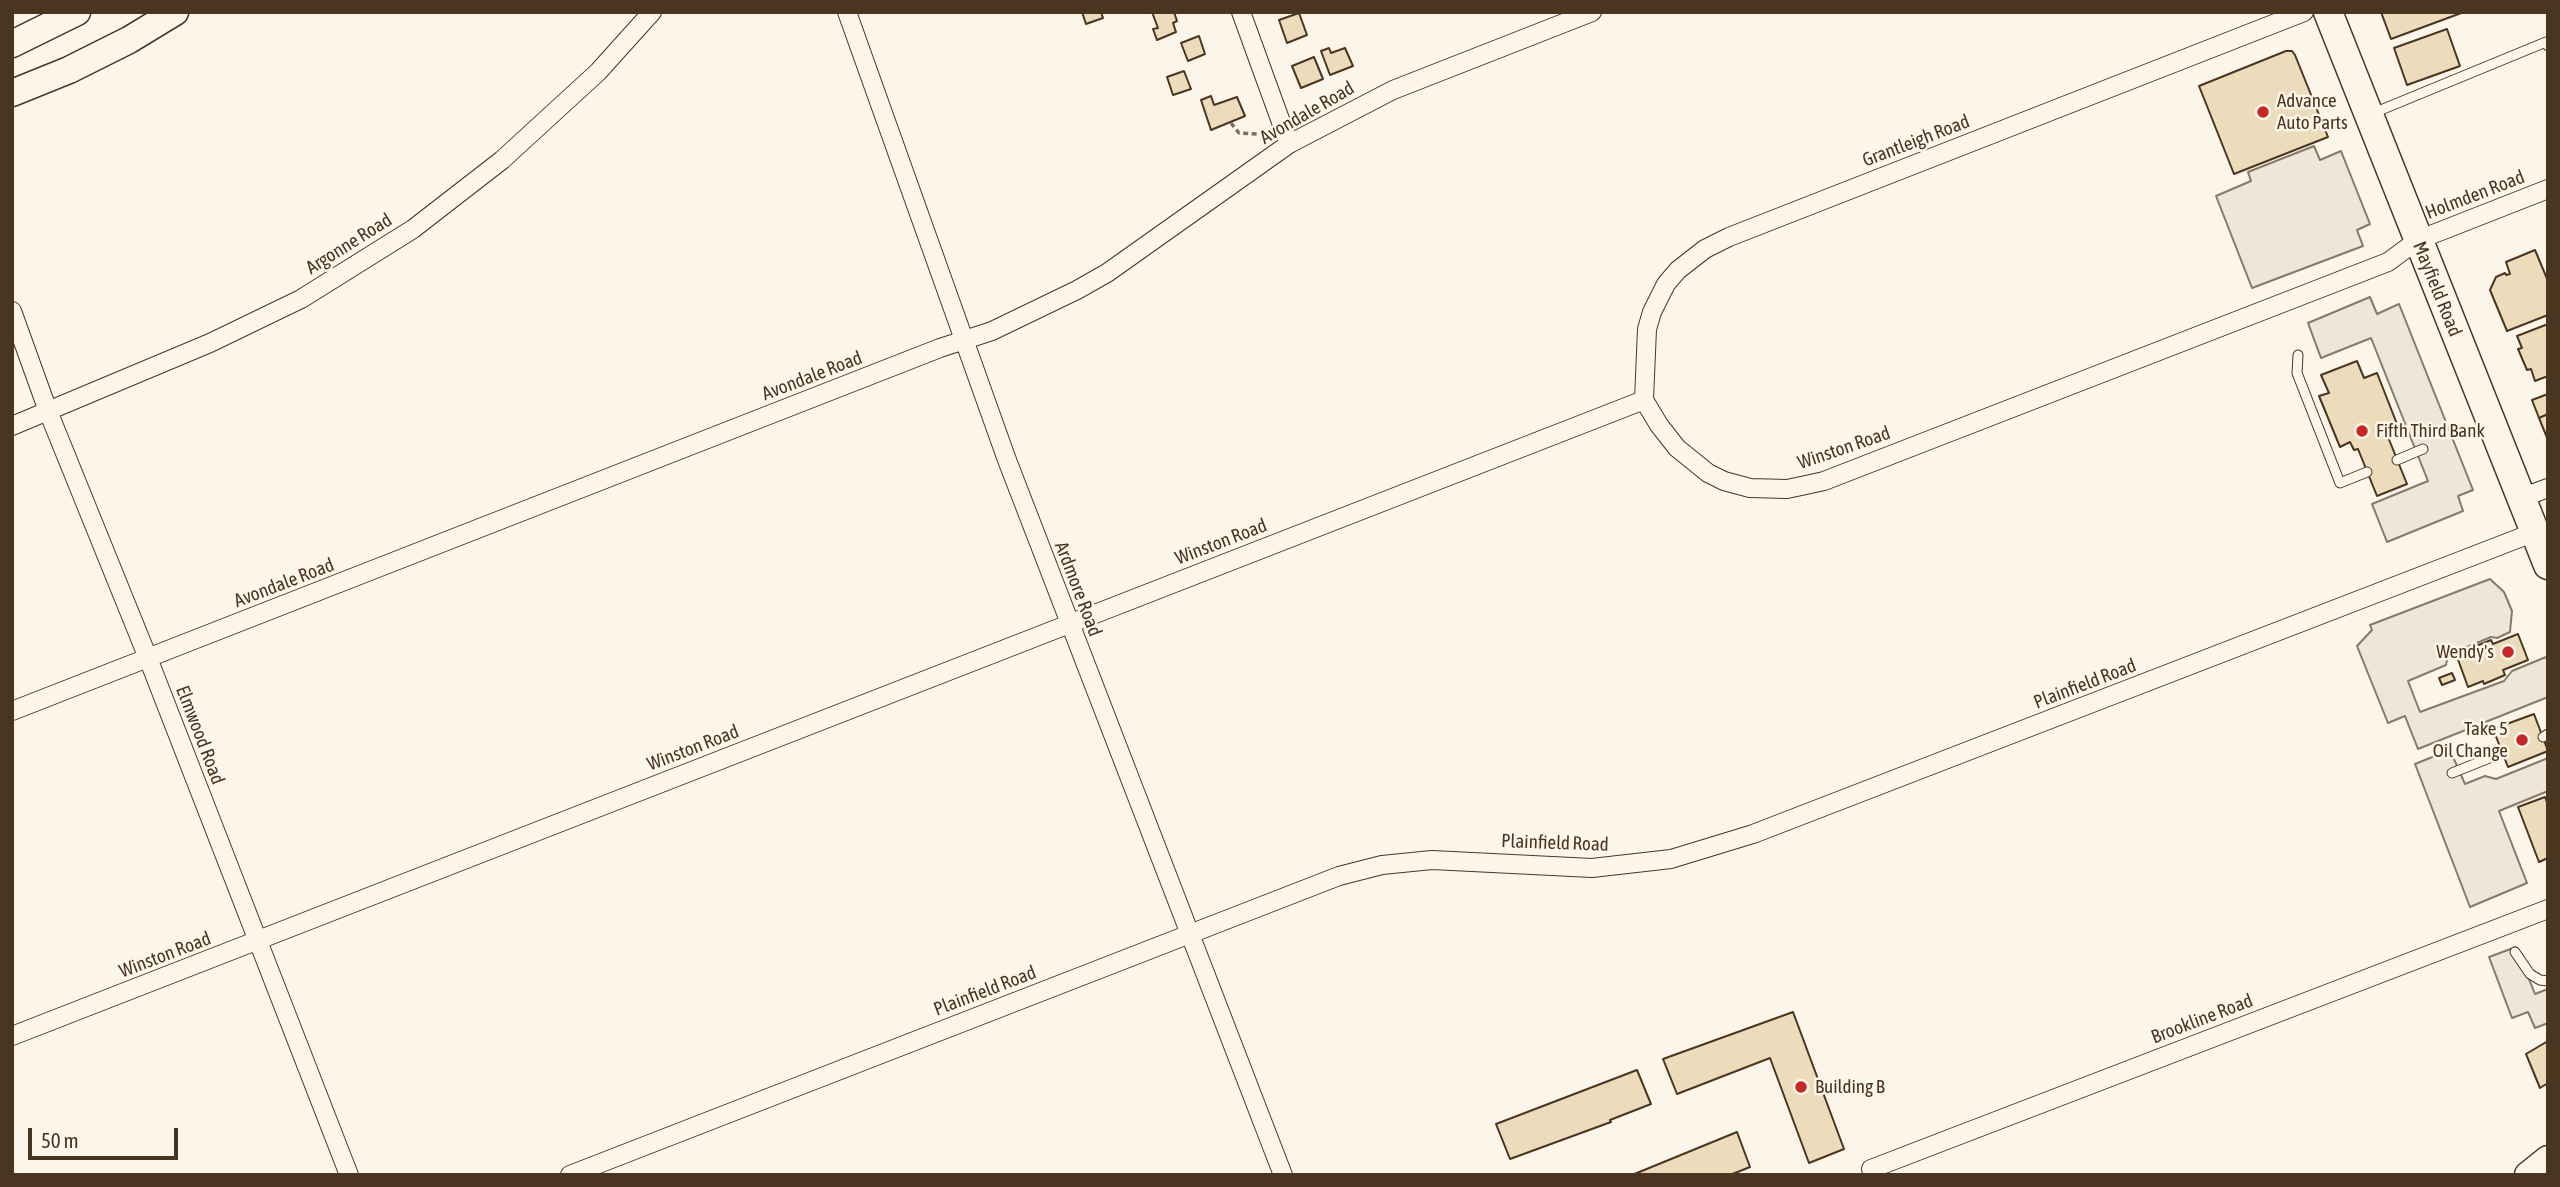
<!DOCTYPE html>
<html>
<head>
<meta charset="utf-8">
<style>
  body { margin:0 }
  #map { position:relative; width:2560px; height:1187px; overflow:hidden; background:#fbf6e9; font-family:"Asap Condensed",sans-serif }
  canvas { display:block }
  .frame { position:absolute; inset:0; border:14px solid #4a3520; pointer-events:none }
  .scale { position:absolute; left:28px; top:1128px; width:150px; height:32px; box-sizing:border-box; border:4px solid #4a3520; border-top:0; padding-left:9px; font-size:21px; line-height:24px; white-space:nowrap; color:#4a3520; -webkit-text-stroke:5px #fbf6e9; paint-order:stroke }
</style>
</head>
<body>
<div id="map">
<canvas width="2560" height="1187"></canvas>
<div class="frame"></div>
<div class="scale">50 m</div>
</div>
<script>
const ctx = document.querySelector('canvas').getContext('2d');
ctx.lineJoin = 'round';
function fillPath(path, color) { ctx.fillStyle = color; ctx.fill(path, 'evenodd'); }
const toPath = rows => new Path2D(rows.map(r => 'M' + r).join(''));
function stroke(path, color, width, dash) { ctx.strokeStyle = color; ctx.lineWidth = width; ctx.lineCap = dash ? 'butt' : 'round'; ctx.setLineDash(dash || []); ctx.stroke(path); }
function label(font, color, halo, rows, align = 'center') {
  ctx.font = font + ' "Asap Condensed",sans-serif'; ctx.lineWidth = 5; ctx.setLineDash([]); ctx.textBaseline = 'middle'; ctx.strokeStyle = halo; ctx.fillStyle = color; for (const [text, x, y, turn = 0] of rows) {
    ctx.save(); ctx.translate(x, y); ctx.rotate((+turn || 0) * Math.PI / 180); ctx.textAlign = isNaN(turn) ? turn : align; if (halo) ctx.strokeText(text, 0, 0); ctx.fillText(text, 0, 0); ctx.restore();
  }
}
const parking = toPath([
  [2314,146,2320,160,2341,151,2370,224,2357,230,2363,246,2252,288,2216,196,2251,181,2248,172,2314,146],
  [2370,297,2377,314,2399,304,2473,490,2458,496,2463,511,2387,542,2372,504,2428,481,2371,338,2321,358,2308,323,2370,297],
  [2490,579,2504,592,2512,611,2510,632,2497,638,2491,637,2448,655,2446,665,2408,681,2420,712,2504,681,2512,671,2546,657,2548,663,2548,697,2418,749,2405,716,2388,723,2357,646,2372,630,2370,625,2490,579],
  [2450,750,2465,784,2485,776,2496,779,2548,758,2548,791,2499,811,2527,883,2470,907,2415,764,2450,750],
  [2516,947,2535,994,2548,989,2548,1023,2535,1028,2528,1012,2512,1018,2489,957,2516,947]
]);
const building = toPath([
  [1082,12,1101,12,1103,18,1086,24,1082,12],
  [1152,12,1174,12,1177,21,1173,23,1176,32,1157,40,1153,29,1158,28,1152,12],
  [2381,12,2464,12,2391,39,2381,12],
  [1299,13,1307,35,1287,43,1279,20,1299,13],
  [2447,29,2460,66,2407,85,2394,48,2447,29],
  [1199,36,1205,54,1188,61,1181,43,1199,36],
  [1329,48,1331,53,1345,48,1353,66,1330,75,1321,51,1329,48],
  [2286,51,2292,51,2295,55,2328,137,2234,174,2199,86,2286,51],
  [1314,57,1323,79,1301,88,1292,66,1314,57],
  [1184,71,1191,89,1173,95,1167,77,1184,71],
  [1211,96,1214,105,1237,97,1245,116,1211,130,1201,100,1211,96],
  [2535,250,2548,281,2548,315,2507,331,2490,290,2496,277,2505,273,2506,275,2510,274,2506,262,2535,250],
  [2548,324,2548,376,2535,381,2531,369,2527,370,2518,349,2522,348,2517,336,2548,324],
  [2357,361,2364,378,2377,373,2397,424,2390,427,2393,434,2388,437,2407,484,2377,496,2358,449,2354,450,2350,442,2340,447,2319,396,2329,393,2321,375,2357,361],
  [2548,394,2548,414,2539,418,2532,400,2548,394],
  [2548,414,2548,440,2539,418,2548,414],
  [2518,634,2528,660,2503,670,2505,675,2484,684,2483,681,2468,687,2456,654,2491,640,2493,644,2518,634],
  [2452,673,2455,680,2442,685,2439,678,2452,673],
  [2534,714,2548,751,2508,767,2493,729,2534,714],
  [2545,797,2548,805,2548,858,2539,862,2518,807,2545,797],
  [1793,1012,1844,1149,1809,1163,1770,1058,1677,1094,1663,1059,1793,1012],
  [2548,1041,2548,1083,2540,1088,2526,1054,2548,1041],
  [1637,1070,1651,1104,1610,1120,1611,1122,1510,1159,1496,1124,1637,1070],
  [1737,1132,1750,1167,1730,1175,1632,1175,1737,1132]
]);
const path = toPath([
  [1231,123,1239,133,1258,134]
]);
const lane = toPath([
  [2371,114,2546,42,2548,46],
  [2298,355,2297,373,2340,483,2367,472],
  [2397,460,2423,449],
  [2543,737,2548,734],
  [2452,773,2502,753],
  [2515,952,2530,974,2540,980,2548,981]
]);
const street = toPath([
  [847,12,1007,460,1283,1175],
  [1241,12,1289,144],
  [12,311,48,411,148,658,349,1175],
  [1644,400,1647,329,1652,312,1666,284,1678,270,1705,249,1729,237,2304,12],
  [12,426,210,343,301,299,413,229,502,160,598,72,652,12],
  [2521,498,2548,488],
  [12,711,940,348,992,331,1077,290,1107,273,1289,144,1393,90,1592,12],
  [12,1036,1644,400,1659,425,1677,448,1708,473,1724,481,1750,488,1787,489,1806,485,1824,481,2388,262,2418,240,2548,189],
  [1871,1169,2548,909],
  [570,1175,1339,876,1382,865,1432,860,1592,868,1671,859,1753,834,2535,532]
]);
const secondary = toPath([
  [12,44,77,12],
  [12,93,69,70,129,40,175,12],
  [2528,1175,2548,1159]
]);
const primary = toPath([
  [2328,12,2548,565]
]);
const markers = [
  [2263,112,7,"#c62828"],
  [2362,431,7,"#c62828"],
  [2508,652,7,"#c62828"],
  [2522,740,7,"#c62828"],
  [1801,1087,7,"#c62828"]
];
const poiNames = [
  ["Advance",2277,101],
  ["Auto Parts",2277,123],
  ["Fifth Third Bank",2376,431],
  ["Wendy's",2494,652,"right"],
  ["Take 5",2508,729,"right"],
  ["Oil Change",2508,751,"right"],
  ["Building B",1815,1087]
];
const streetNames = [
  ["Avondale Road",1307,113,-30],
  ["Grantleigh Road",1916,141,-21],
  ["Holmden Road",2475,195,-21],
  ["Argonne Road",349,244,-32],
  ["Mayfield Road",2437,289,68],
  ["Avondale Road",812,376,-21],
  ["Winston Road",1844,448,-19],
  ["Winston Road",1221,542,-21],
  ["Avondale Road",284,583,-21],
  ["Ardmore Road",1078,589,69],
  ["Plainfield Road",2085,684,-21],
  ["Elmwood Road",200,735,69],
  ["Winston Road",693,748,-21],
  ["Plainfield Road",1555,843,2],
  ["Winston Road",165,955,-21],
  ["Plainfield Road",985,991,-21],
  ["Brookline Road",2202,1019,-21]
];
fillPath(parking, '#ede7d9');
stroke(parking, '#887966', 2);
fillPath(building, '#ecdcbc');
stroke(building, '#4a3520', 2);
stroke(lane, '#4a3520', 11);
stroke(street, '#4a3520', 20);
stroke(secondary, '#4a3520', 29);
stroke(primary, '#4a3520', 31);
stroke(path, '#7f6f5c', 3.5, [5, 3.5]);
stroke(lane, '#fbf6e9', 9);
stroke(street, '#fbf6e9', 18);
stroke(secondary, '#fbf6e9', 26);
stroke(primary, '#fbf6e9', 28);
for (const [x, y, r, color] of markers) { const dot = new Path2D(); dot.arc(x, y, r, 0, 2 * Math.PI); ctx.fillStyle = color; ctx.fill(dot); stroke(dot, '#fbf6e9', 2.5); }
label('19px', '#4a3520', '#fbf6e9', poiNames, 'left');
label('19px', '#4a3520', '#fbf6e9', streetNames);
</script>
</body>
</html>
